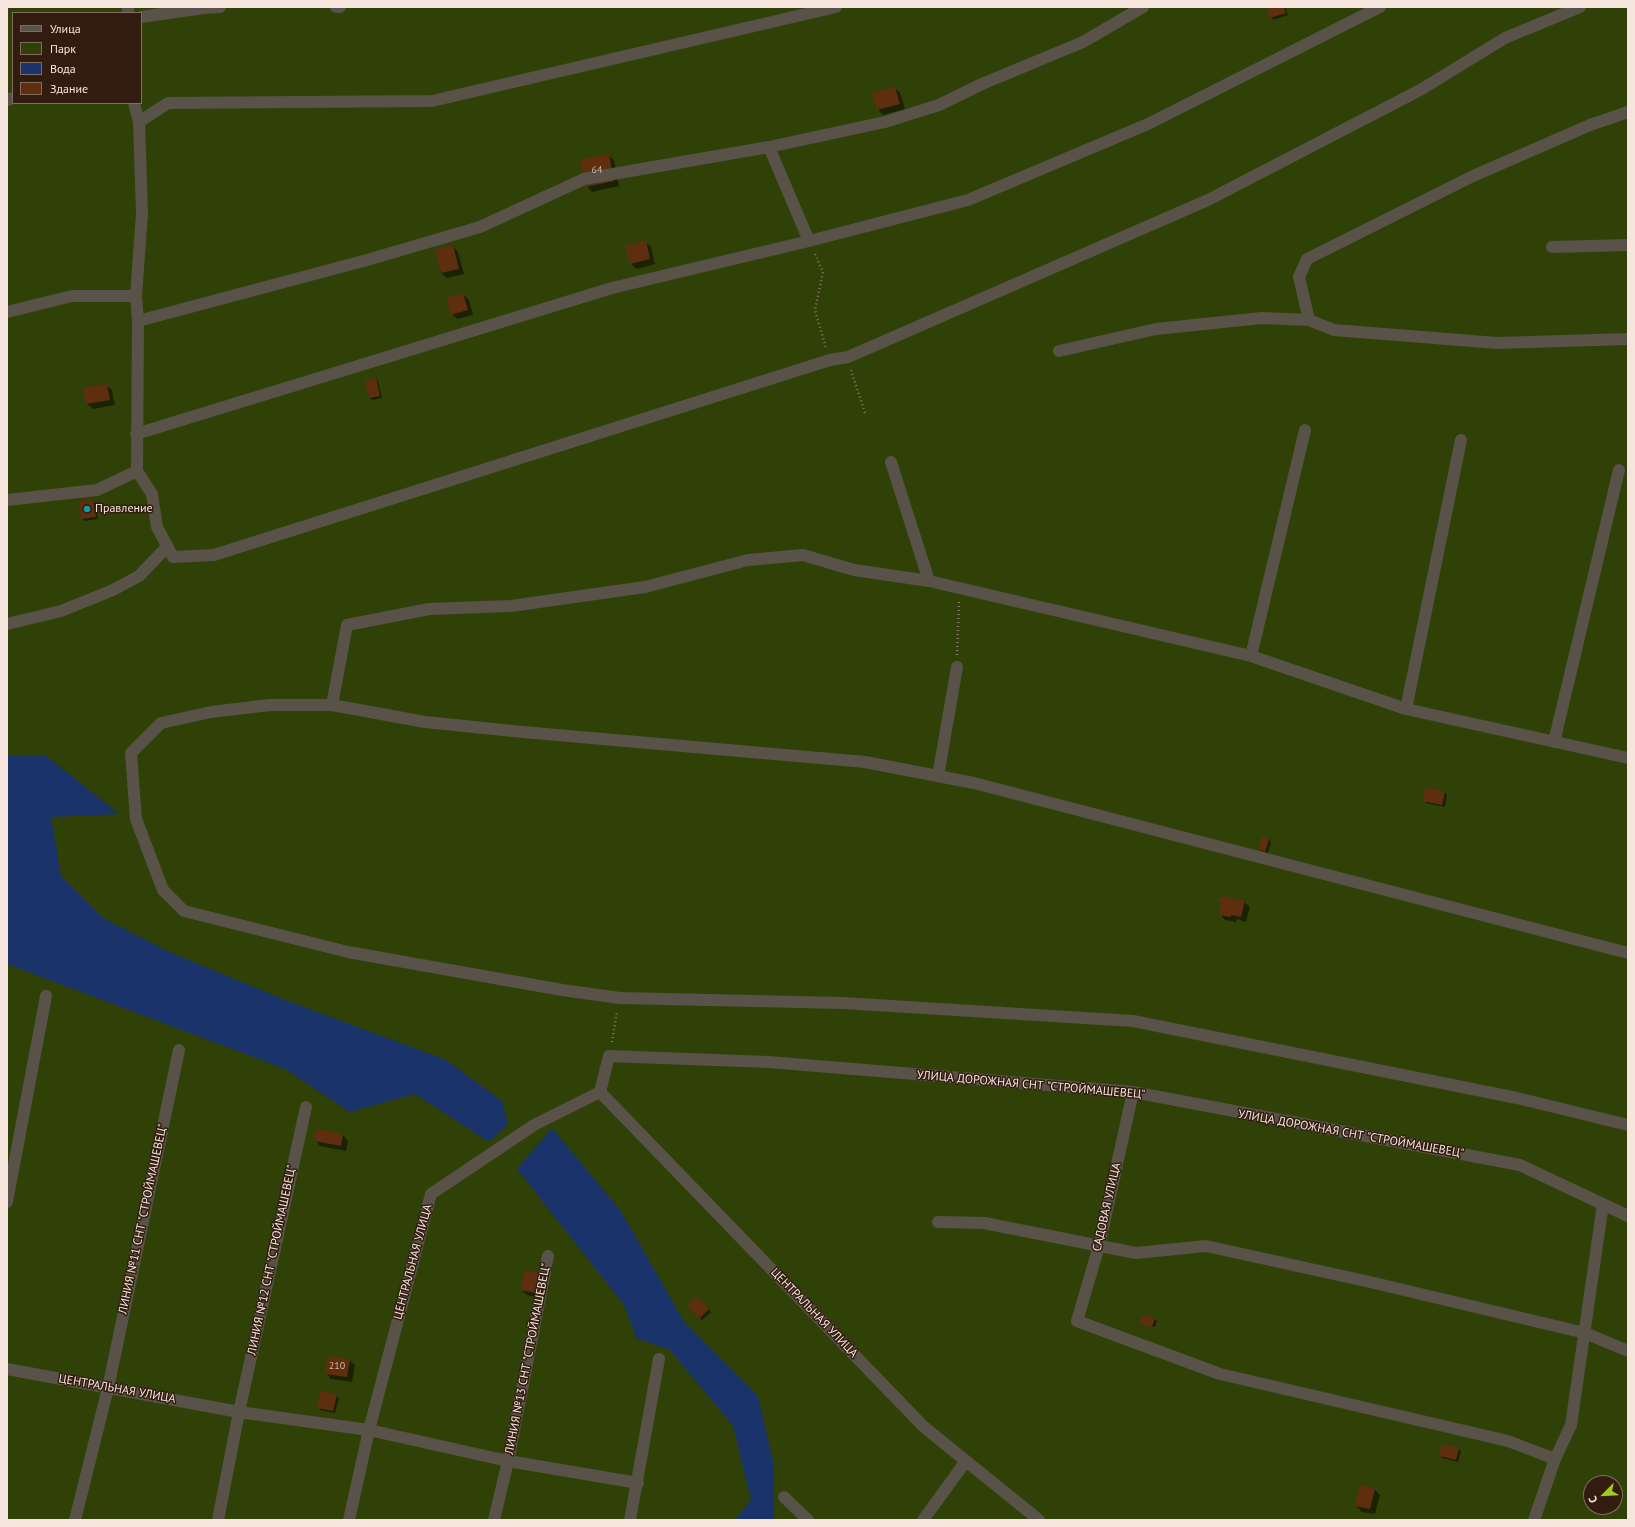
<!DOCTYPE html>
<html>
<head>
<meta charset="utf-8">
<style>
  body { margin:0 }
  #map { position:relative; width:1635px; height:1527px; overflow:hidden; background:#321c10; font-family:"PT Sans",sans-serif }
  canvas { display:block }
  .frame { position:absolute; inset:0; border:8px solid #f5e5dd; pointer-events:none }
  .legend { position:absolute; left:12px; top:12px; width:130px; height:92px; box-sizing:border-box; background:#321c10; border:1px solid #806c62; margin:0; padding:5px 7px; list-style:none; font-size:12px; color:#f5e5dd }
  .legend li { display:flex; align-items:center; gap:8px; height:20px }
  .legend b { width:20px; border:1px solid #806c62 }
  .north { position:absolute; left:1583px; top:1475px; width:40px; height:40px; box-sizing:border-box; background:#321c10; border:1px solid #806c62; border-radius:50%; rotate:246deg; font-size:11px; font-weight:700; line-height:16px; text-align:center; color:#f5e5dd }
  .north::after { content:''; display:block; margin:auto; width:14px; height:18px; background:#a6c821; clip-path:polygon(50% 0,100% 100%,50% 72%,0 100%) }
</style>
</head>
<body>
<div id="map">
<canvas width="1635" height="1527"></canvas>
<div class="frame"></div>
<ul class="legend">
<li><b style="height:5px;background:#585248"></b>Улица</li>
<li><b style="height:11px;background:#304107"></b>Парк</li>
<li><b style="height:11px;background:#1a336a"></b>Вода</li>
<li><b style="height:11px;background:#5e2e0f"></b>Здание</li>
</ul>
<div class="north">С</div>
</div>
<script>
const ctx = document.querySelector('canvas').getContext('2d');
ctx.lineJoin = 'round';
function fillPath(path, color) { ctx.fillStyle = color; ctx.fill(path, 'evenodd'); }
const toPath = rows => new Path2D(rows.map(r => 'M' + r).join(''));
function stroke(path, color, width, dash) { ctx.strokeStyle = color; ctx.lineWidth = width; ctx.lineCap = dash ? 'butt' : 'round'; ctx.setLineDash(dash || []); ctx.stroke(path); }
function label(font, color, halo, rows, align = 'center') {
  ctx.font = font + ' "PT Sans",sans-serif'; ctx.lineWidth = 3; ctx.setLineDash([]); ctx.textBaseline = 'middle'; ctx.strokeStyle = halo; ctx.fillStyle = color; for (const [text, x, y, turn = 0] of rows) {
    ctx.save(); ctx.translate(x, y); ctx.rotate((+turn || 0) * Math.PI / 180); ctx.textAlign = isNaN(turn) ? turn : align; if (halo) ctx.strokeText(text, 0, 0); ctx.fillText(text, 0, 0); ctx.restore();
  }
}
const green = toPath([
  [7,7,1628,7,1628,1520,7,1520],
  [13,13,141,13,141,103,13,103],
  [1591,1483,1615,1483,1615,1507,1591,1507]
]);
const water = toPath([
  [7,755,45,755,119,814,51,817,61,876,103,918,167,951,285,1000,446,1060,502,1101,508,1124,489,1142,415,1094,350,1112,285,1069,7,964],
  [552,1128,620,1210,685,1323,758,1396,774,1466,774,1520,735,1520,751,1500,733,1426,669,1349,637,1339,624,1305,517,1169]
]);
const shadow = toPath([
  [1267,7,1285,7,1288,15,1273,20],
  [895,88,900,93,905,109,883,115,878,109],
  [608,155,614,160,619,186,592,192,587,186],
  [645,242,651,247,655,264,637,269,631,264],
  [453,246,458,252,464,274,447,278,441,273,436,250],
  [463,294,469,300,473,315,457,319,452,314],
  [376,379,378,381,382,398,373,400,370,398],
  [106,385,112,390,115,405,93,409,87,404,85,389],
  [93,500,95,503,98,519,84,521,82,518],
  [1445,792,1447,795,1445,807,1426,803,1424,800],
  [1269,839,1271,842,1268,853,1261,851,1259,849],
  [1220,902,1244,902,1250,907,1246,922,1237,919,1236,922,1225,920,1220,914,1222,905],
  [343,1135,348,1141,346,1151,320,1146,315,1140],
  [525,1271,541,1298,527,1295,522,1290],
  [697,1298,711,1312,702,1320,688,1306],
  [1154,1319,1157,1321,1155,1327,1141,1324],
  [349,1360,355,1365,352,1382,331,1379,326,1373],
  [336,1396,339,1398,335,1413,320,1410,318,1407],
  [1458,1449,1461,1451,1458,1462,1442,1458,1440,1456],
  [1374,1489,1380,1495,1375,1514,1362,1512,1356,1506]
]);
const building = toPath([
  [1266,7,1284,7,1286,13,1270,18],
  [895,87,900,104,877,110,872,93],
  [609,154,614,181,586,187,580,160],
  [646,240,650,259,630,264,625,246],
  [453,245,459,269,441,273,435,250],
  [463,293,468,310,451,315,446,298],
  [376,378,380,396,369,398,365,380],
  [107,384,110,400,86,404,83,388],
  [93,499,96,517,81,519,79,501],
  [1426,787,1445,792,1442,805,1422,801],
  [1262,836,1269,839,1265,852,1258,849],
  [1224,896,1245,901,1241,917,1231,915,1231,917,1219,915,1221,903,1219,903,1219,898,1223,898],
  [316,1129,343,1134,341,1146,314,1141],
  [524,1270,539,1272,535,1293,521,1290],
  [697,1296,709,1309,699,1319,687,1306],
  [1142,1315,1155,1318,1152,1327,1140,1324],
  [327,1356,350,1359,347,1377,325,1374],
  [320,1391,337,1395,333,1411,317,1408],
  [1442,1444,1459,1448,1456,1460,1439,1456],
  [1360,1485,1375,1489,1370,1509,1355,1506]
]);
const path = toPath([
  [815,254,823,272,815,310,826,348],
  [851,370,865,413],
  [957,655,959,602],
  [612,1042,617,1012]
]);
const minor = toPath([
  [128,7,128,13],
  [336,7,340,7],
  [141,17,204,8,220,7],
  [7,100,13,98],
  [134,103,139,122,142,213,136,296,138,321,137,471,152,494,157,527,173,557,214,555,830,360,848,357,1208,200,1422,89,1505,38,1580,7],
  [1628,112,1590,125,1473,176,1307,259,1299,277,1309,320,1334,330,1497,343,1628,339],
  [139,122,168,103,432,101,836,7],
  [769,147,809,241],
  [1552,247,1628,245],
  [7,312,72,296,136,296],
  [138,321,367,260,480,227,584,179,769,147,885,122,939,105,982,84,1083,42,1143,7],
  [1059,351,1156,329,1262,318,1309,320],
  [136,434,612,288,809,241,968,200,1148,124,1380,7],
  [891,462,929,581],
  [7,500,97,490,137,471],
  [7,624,61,611,113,590,139,576,167,547],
  [1251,656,1305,430],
  [332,705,347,625,429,609,511,606,645,587,748,560,803,555,854,570,929,581,1251,656,1406,709,1628,758],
  [1406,709,1461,440],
  [1554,742,1619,470],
  [938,776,957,667],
  [1628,953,974,783,865,762,523,732,425,722,332,705,270,705,211,712,161,723,131,753,136,819,163,890,184,911,348,952,562,990,620,998,843,1003,1133,1021,1517,1098,1628,1125],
  [600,1092,609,1056,768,1062,1133,1092,1520,1165,1628,1216],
  [1133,1092,1099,1246,1077,1321,1220,1374,1508,1441,1555,1459],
  [7,1202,46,996],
  [938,1222,984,1223,1136,1253,1206,1246,1370,1282,1585,1333,1628,1351],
  [7,1369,239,1412,369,1430,508,1461,638,1483],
  [784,1497,808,1520],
  [75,1520,108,1388,179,1050],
  [218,1520,239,1412,306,1107],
  [349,1520,369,1430,431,1194,534,1125,600,1092,924,1427,1039,1520],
  [494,1520,508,1461,548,1256],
  [630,1520,659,1359],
  [923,1520,966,1461],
  [1534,1520,1555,1459,1571,1425,1603,1204]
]);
const markers = [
  [87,509,4,"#0f9aa8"]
];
const numberNames = [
  ["64",597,170],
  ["210",337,1366]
];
const poiNames = [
  ["Правление",95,509]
];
const streetNames = [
  ["УЛИЦА ДОРОЖНАЯ СНТ \"СТРОЙМАШЕВЕЦ\"",1031,1085,5],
  ["УЛИЦА ДОРОЖНАЯ СНТ \"СТРОЙМАШЕВЕЦ\"",1351,1134,10],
  ["САДОВАЯ УЛИЦА",1107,1207,-77],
  ["ЛИНИЯ №11 СНТ \"СТРОЙМАШЕВЕЦ\"",143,1219,-78],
  ["ЛИНИЯ №12 СНТ \"СТРОЙМАШЕВЕЦ\"",272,1260,-78],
  ["ЦЕНТРАЛЬНАЯ УЛИЦА",413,1262,-75],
  ["ЦЕНТРАЛЬНАЯ УЛИЦА",814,1313,46],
  ["ЛИНИЯ №13 СНТ \"СТРОЙМАШЕВЕЦ\"",528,1359,-79],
  ["ЦЕНТРАЛЬНАЯ УЛИЦА",117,1389,10]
];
fillPath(green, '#304107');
fillPath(water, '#1a336a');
fillPath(shadow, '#0007');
fillPath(building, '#5e2e0f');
stroke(path, '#87746a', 2.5, [1, 3]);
stroke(minor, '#585248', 12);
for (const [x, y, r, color] of markers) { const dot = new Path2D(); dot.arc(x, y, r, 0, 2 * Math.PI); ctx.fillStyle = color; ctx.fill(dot); stroke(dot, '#321c10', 1.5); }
label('10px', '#cfb7aa', null, numberNames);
label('12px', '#f5e5dd', '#321c10', poiNames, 'left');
label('12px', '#f5e5dd', '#321c10', streetNames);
</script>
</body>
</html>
